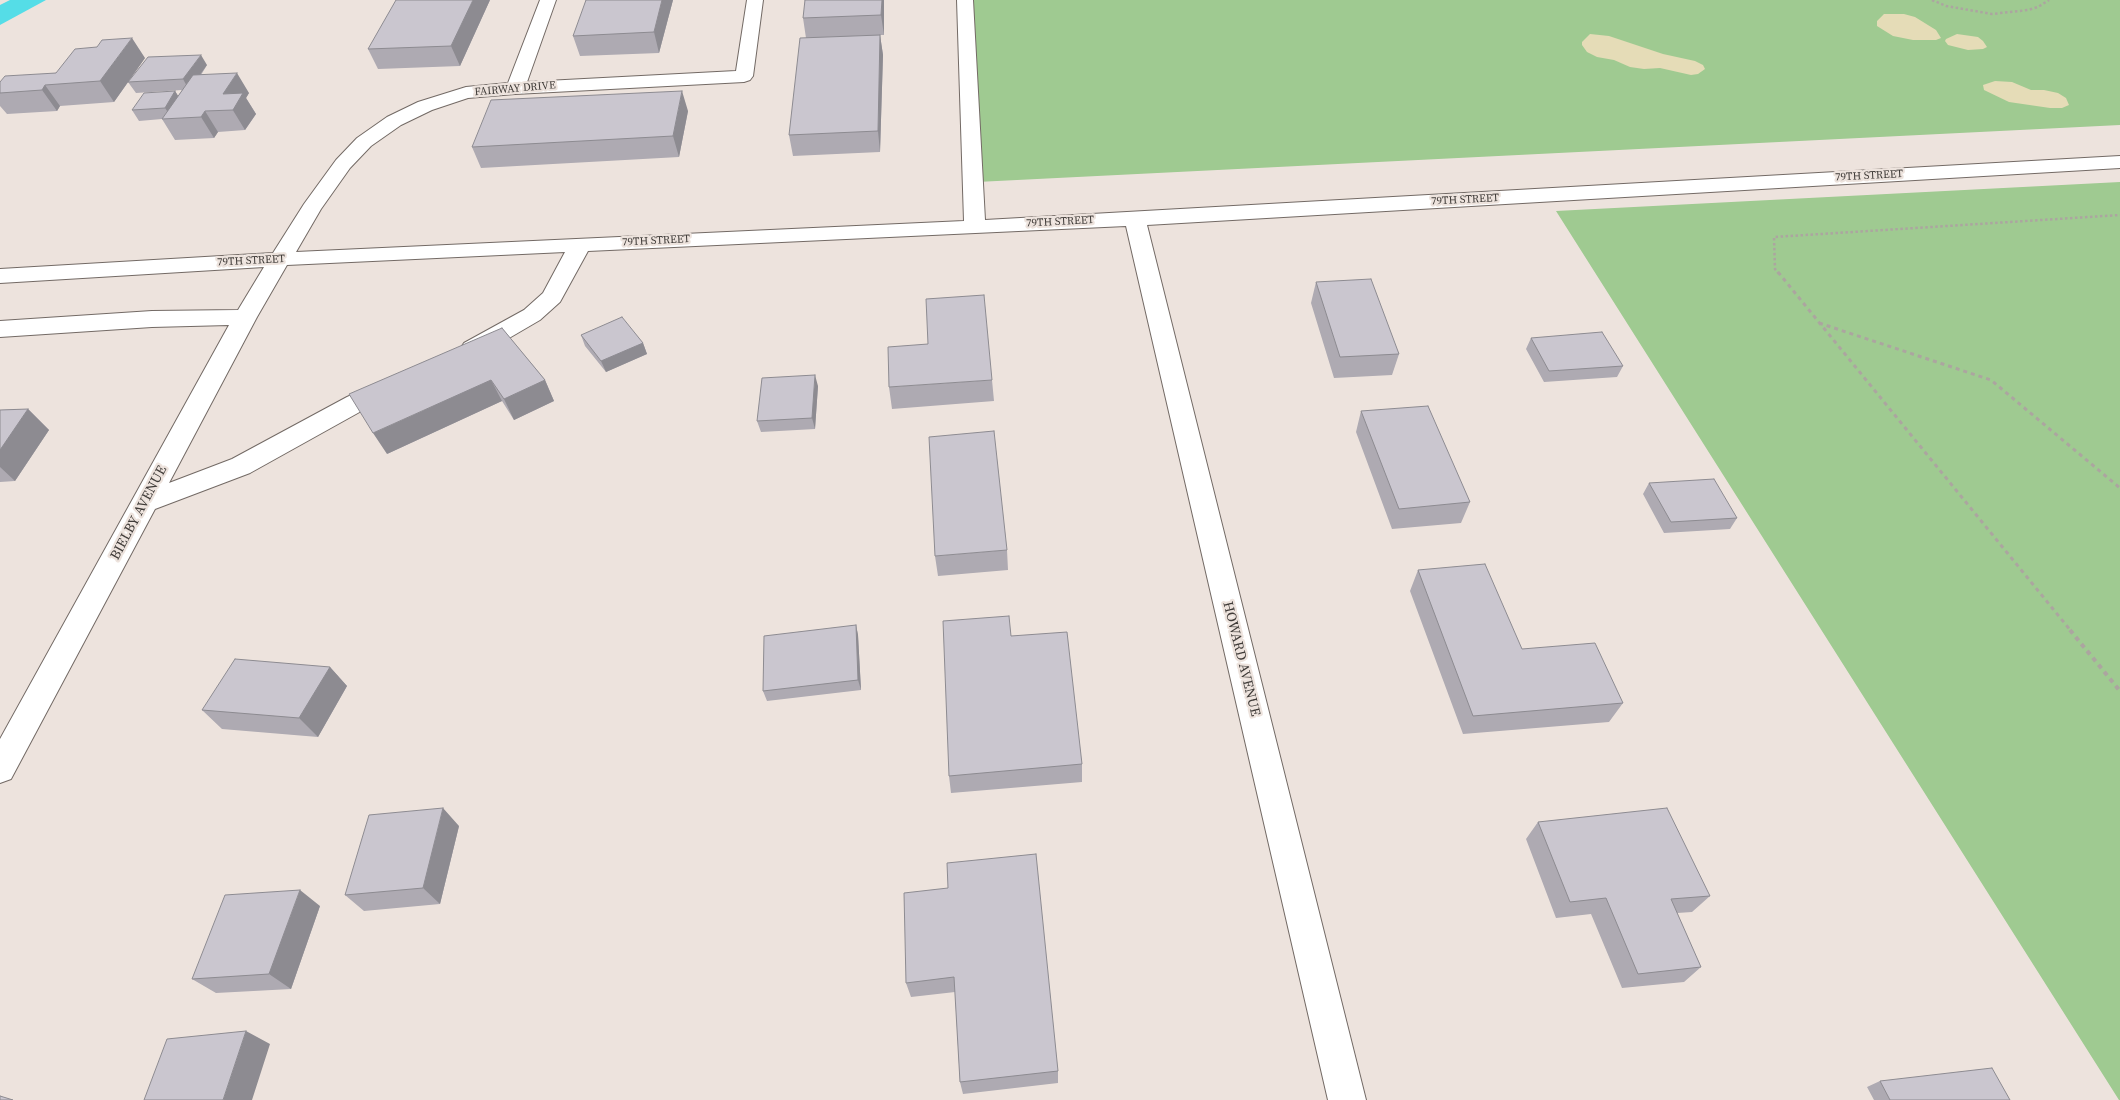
<!DOCTYPE html>
<html>
<head>
<meta charset="utf-8">
<style>
  body { margin:0 }
  canvas { display:block; background:#ede3dd }
</style>
</head>
<body>
<canvas width="2120" height="1100"></canvas>
<script>
const ctx = document.querySelector('canvas').getContext('2d');
ctx.lineJoin = 'round';
function fillPath(path, color) { ctx.fillStyle = color; ctx.fill(path, 'evenodd'); }
const toPath = rows => new Path2D(rows.map(r => 'M' + r).join(''));
function stroke(path, color, width, dash) { ctx.strokeStyle = color; ctx.lineWidth = width; ctx.lineCap = dash ? 'butt' : 'round'; ctx.setLineDash(dash || []); ctx.stroke(path); }
function label(font, color, halo, rows, align = 'center') {
  ctx.font = font + ' "Source Serif 4",serif'; ctx.lineWidth = 4.5; ctx.setLineDash([]); ctx.textBaseline = 'middle'; ctx.strokeStyle = halo; ctx.fillStyle = color; for (const [text, x, y, turn = 0] of rows) {
    ctx.save(); ctx.translate(x, y); ctx.rotate((+turn || 0) * Math.PI / 180); ctx.textAlign = isNaN(turn) ? turn : align; if (halo) ctx.strokeText(text, 0, 0); ctx.fillText(text, 0, 0); ctx.restore();
  }
}
const green = toPath([
  [959,0,2120,0,2120,125,977,182],
  [2120,182,2120,1100,2119,1100,1556,211]
]);
const sand = toPath([
  [1884,14,1904,14,1915,17,1936,30,1941,38,1936,40,1913,40,1893,36,1877,26,1877,21],
  [1590,34,1609,36,1663,54,1695,61,1703,65,1705,69,1698,74,1691,75,1660,68,1644,69,1630,67,1614,60,1597,57,1587,52,1582,45,1582,42],
  [1957,34,1978,37,1983,41,1987,47,1983,49,1968,50,1948,45,1945,41,1946,39],
  [1995,81,2012,82,2031,90,2044,90,2058,93,2066,98,2069,105,2062,108,2050,108,2009,102,1984,90,1983,85]
]);
const water = toPath([
  [10,0,46,0,0,25,0,5]
]);
const pathFar2 = toPath([
  [1932,0,1946,6,1992,14,2028,10,2038,7,2049,0],
  [1779,274,1775,269,1774,237,2120,215]
]);
const pathFar1 = toPath([
  [1778,272,2071,631],
  [1819,323,1991,380,2120,488]
]);
const path = toPath([
  [2070,630,2120,691]
]);
const minor = toPath([
  [540,0,556,0,527,82,736,71,747,0,763,0,753,76,750,80,744,82,515,94,468,98,432,110,401,125,371,146,350,168,321,209,296,252,964,221,957,0,973,0,985,220,2120,156,2120,168,1147,225,1366,1100,1328,1100,1126,226,588,251,560,302,540,320,480,355,472,357,464,355,460,349,464,343,524,310,543,293,565,252,287,265,257,317,169,483,232,459,347,397,381,382,390,380,399,382,402,388,399,394,365,409,250,473,155,509,11,779,0,783,0,739,229,325,152,327,0,337,0,321,152,311,238,310,264,267,0,283,0,269,273,253,304,204,336,160,357,138,387,117,418,102,466,87,508,83,540,0]
]);
const wall = toPath([
  [490,0,460,66,378,69,368,49],
  [673,0,659,53,580,56,573,36],
  [884,0,884,35,880,35,883,55,880,152,793,156,789,135,806,38,803,18],
  [145,58,114,102,60,106,57,111,7,114,0,106,0,82],
  [207,65,201,75,249,93,246,98,256,114,245,130,218,132,214,138,175,140,162,119,139,121,132,110,175,91,178,96,182,90,136,93,128,82],
  [688,111,679,157,481,168,472,147],
  [1316,282,1399,354,1392,375,1334,378,1311,303],
  [502,328,545,380,554,401,514,420,502,401,387,454],
  [581,335,643,343,647,354,606,372,585,346],
  [1531,338,1623,366,1617,377,1544,382,1526,349],
  [992,380,994,401,892,409,889,387],
  [818,386,815,429,761,432,757,421],
  [28,409,49,430,15,481,0,482,0,410],
  [1361,411,1470,502,1461,523,1392,529,1356,432],
  [1649,483,1737,518,1730,529,1664,533,1643,494],
  [1007,550,1008,570,938,576,935,556],
  [1418,570,1522,649,1623,703,1609,722,1463,734,1410,591],
  [856,625,858,635,861,690,767,701,763,691],
  [1011,636,1082,764,1082,782,951,793,949,776],
  [330,667,347,686,318,737,222,729,202,710],
  [1538,822,1710,896,1692,912,1677,913,1701,967,1684,982,1622,988,1591,914,1556,918,1526,839],
  [459,826,440,904,364,911,345,895],
  [948,888,1058,1071,1058,1083,963,1094,960,1082,955,992,911,997,906,983],
  [320,906,291,989,216,993,192,979],
  [1880,1081,2010,1100,1874,1100,1867,1087]
]);
const shadedWall = toPath([
  [473,0,490,0,460,66,451,46],
  [662,0,673,0,659,53,654,32],
  [882,0,884,0,884,35,881,15],
  [880,35,883,55,880,152,878,131],
  [132,38,145,58,114,102,100,81],
  [201,55,207,65,189,90,183,79],
  [237,73,249,93,246,98,256,114,245,130,223,94],
  [45,85,60,106,57,111,42,90],
  [175,91,182,102,172,118,165,108],
  [682,91,688,111,679,157,673,136],
  [205,111,218,132,214,138,201,117],
  [643,343,647,354,606,372,601,361],
  [815,375,818,386,815,429,812,418],
  [491,380,502,401,387,454,373,433],
  [545,380,554,401,514,420,504,399],
  [28,409,49,430,15,481,0,467,0,450],
  [856,625,858,635,861,690,858,680],
  [330,667,347,686,318,737,299,718],
  [443,808,459,826,440,904,423,888],
  [300,890,320,906,291,989,269,974],
  [246,1031,270,1044,252,1100,223,1100]
]);
const building = toPath([
  [396,0,473,0,451,46,368,49,396,0],
  [586,0,662,0,654,32,573,36,586,0],
  [805,0,882,0,881,15,803,18,805,0],
  [880,35,878,131,789,135,800,38,880,35],
  [132,38,100,81,45,85,42,90,0,93,0,82,5,76,56,73,75,49,97,47,102,40,132,38],
  [201,55,183,79,128,82,148,57,201,55],
  [237,73,223,94,243,93,233,110,205,111,201,117,162,119,193,75,237,73],
  [175,91,165,108,132,110,144,93,175,91],
  [682,91,673,136,472,147,491,100,682,91],
  [1371,279,1399,354,1340,357,1316,282,1371,279],
  [984,295,992,380,889,387,888,347,928,344,926,299,984,295],
  [622,317,643,343,601,361,581,335,622,317],
  [502,328,545,380,504,399,491,380,373,433,349,394,502,328],
  [1602,332,1623,366,1549,371,1531,338,1602,332],
  [815,375,812,418,757,421,762,378,815,375],
  [1428,406,1470,502,1399,509,1361,411,1428,406],
  [28,409,0,450,0,410,28,409],
  [994,431,1007,550,935,556,929,437,994,431],
  [1714,479,1737,518,1671,522,1649,483,1714,479],
  [1485,564,1522,649,1595,643,1623,703,1473,716,1418,570,1485,564],
  [1009,616,1011,636,1067,632,1082,764,949,776,943,621,1009,616],
  [856,625,858,680,763,691,764,636,856,625],
  [235,659,330,667,299,718,202,710,235,659],
  [443,808,423,888,345,895,369,815,443,808],
  [1667,808,1710,896,1671,899,1701,967,1638,974,1606,898,1570,902,1538,822,1667,808],
  [1036,854,1058,1071,960,1082,954,977,906,983,904,893,948,888,947,863,1036,854],
  [300,890,269,974,192,979,225,895,300,890],
  [246,1031,223,1100,144,1100,167,1039,246,1031],
  [1992,1068,2010,1100,1890,1100,1880,1081,1992,1068],
  [0,1096,13,1100,0,1100,0,1096]
]);
const farStreetnames = [
  ["FAIRWAY DRIVE",515,89,-5],
  ["79TH STREET",1869,176,-3],
  ["79TH STREET",1465,200,-3],
  ["79TH STREET",1060,222,-3],
  ["79TH STREET",656,241,-3],
  ["79TH STREET",251,261,-3]
];
const streetNames = [
  ["BIELBY AVENUE",139,513,-62],
  ["HOWARD AVENUE",1241,659,76]
];
fillPath(green, '#9fca91');
fillPath(sand, '#e5dcb7');
fillPath(water, '#55dde7');
stroke(minor, '#736a65', 2);
stroke(pathFar2, '#aca5a0', 2.5, [2.5, 2.5]);
stroke(pathFar1, '#aca5a0', 3, [4, 4]);
stroke(path, '#aca5a0', 4, [4.5, 4.5]);
fillPath(minor, '#fff');
fillPath(wall, '#aeaab2');
fillPath(shadedWall, '#8d8b91');
fillPath(building, '#cac6cf');
stroke(building, '#8d8b91', 1);
label('11px', '#403c39', '#ede3dd', farStreetnames);
label('14px', '#403c39', '#ede3dd', streetNames);
</script>
</body>
</html>
